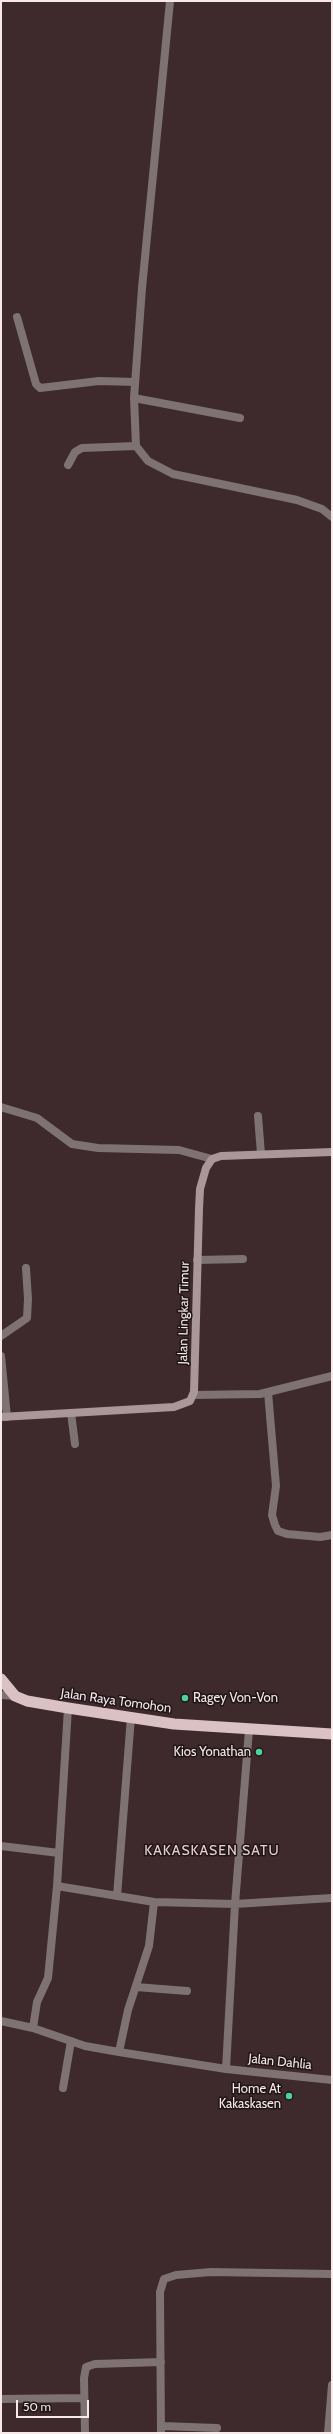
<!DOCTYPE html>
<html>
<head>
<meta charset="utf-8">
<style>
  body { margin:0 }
  #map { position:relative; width:333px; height:2434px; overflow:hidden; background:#3e292c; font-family:Cabin,sans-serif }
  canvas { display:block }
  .frame { position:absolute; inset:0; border:2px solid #f7e8ea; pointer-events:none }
  .scale { position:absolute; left:16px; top:2400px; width:73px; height:18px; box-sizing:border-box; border:2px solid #f7e8ea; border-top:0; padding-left:5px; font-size:12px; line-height:14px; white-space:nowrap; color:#f7e8ea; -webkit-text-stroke:3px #1e1516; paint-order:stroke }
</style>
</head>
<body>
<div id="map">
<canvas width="333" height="2434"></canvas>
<div class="frame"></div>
<div class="scale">50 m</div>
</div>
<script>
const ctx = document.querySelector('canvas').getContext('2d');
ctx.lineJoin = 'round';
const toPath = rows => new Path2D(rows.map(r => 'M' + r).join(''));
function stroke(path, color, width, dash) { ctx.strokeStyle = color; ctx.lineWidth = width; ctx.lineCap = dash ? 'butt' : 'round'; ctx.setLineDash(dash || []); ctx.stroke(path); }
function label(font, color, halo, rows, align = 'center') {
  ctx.font = font + ' Cabin,sans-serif'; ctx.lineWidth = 3; ctx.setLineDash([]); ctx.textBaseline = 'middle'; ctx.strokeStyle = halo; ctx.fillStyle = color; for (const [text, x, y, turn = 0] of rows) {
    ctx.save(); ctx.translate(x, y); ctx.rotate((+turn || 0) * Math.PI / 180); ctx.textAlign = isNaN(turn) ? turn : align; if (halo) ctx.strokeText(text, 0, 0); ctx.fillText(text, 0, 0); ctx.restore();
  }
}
const minor = toPath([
  [170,1,142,288,134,398,136,446,148,461,173,474,297,500,322,509,332,517],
  [17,317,36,384,40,388,99,381,135,382],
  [134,398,240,418],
  [68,465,75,452,82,448,136,446],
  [1,1107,37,1118,72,1144,98,1148,179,1150,212,1159],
  [258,1116,261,1154],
  [197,1260,243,1259],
  [1,1336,27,1318,28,1299,26,1268],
  [1,1356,7,1417],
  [268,1392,276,1486,272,1515,275,1525,278,1531,287,1534,320,1537,332,1535],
  [193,1395,260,1394,332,1376],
  [71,1413,75,1444],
  [1,1695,15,1696],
  [1,1846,59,1853],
  [57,1886,154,1902,235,1904,332,1898],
  [117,1896,131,1717],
  [136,1987,187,1991],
  [1,2021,33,2028,85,2046,119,2052,226,2069,332,2080],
  [33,2028,37,2002,48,1978,57,1886,68,1708],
  [119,2052,128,2010,149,1946,154,1902],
  [226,2069,235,1904,249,1730],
  [63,2088,71,2041],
  [1,2399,84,2398],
  [162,2426,217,2428],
  [85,2433,84,2378,86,2367,95,2364,161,2362],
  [161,2433,160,2292,164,2279,176,2275,211,2272,332,2274],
  [328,2433,332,2385]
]);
const secondary = toPath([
  [1,1417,174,1407,190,1401,194,1392,199,1209,200,1189,206,1168,212,1159,221,1156,332,1152]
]);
const trunk = toPath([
  [1,1679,15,1696,27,1701,68,1708,174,1724,332,1734]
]);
const markers = [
  [185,1698,4,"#4dd39a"],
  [259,1752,4,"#4dd39a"],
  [289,2096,4,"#4dd39a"]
];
const streetNames = [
  ["Jalan Lingkar Timur",184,1313,-89],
  ["Jalan Raya Tomohon",116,1701,8],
  ["Jalan Dahlia",280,2062,6]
];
const poiNames = [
  ["Ragey Von-Von",193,1698,"left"],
  ["Kios Yonathan",251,1752],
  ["Home At",281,2089],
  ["Kakaskasen",281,2104]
];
const neighbourhoodNames = [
  ["KAKASKASEN SATU",212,1851]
];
stroke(minor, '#7e7273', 8);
stroke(secondary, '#a99799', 8);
stroke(trunk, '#dac1c4', 11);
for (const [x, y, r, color] of markers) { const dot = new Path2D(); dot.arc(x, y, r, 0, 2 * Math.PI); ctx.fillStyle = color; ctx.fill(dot); stroke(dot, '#1e1516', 1.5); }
label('13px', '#f7e8ea', '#1e1516', streetNames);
label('13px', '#f7e8ea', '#1e1516', poiNames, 'right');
ctx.letterSpacing = '1px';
label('14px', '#ebcfd2', '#1e1516', neighbourhoodNames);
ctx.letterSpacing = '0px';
</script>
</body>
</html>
